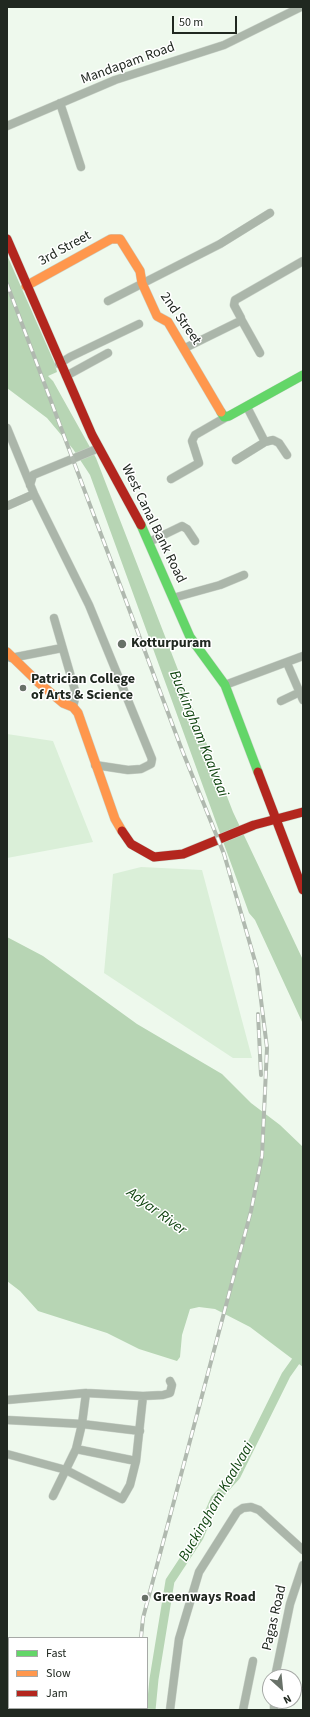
<!DOCTYPE html>
<html>
<head>
<meta charset="utf-8">
<style>
  body { margin:0 }
  #map { position:relative; width:310px; height:1717px; overflow:hidden; background:#eef9ed; font-family:"Source Sans 3",sans-serif }
  canvas { display:block }
  .frame { position:absolute; inset:0; border:8px solid #202820; pointer-events:none }
  .legend { position:absolute; left:8px; top:1637px; width:140px; height:72px; box-sizing:border-box; background:#fff; border:1px solid #a6a9a6; margin:0; padding:5px 7px; list-style:none; font-size:12px; color:#202820 }
  .legend li { display:flex; align-items:center; gap:8px; height:20px }
  .legend b { width:20px; border:1px solid #a6a9a6 }
  .north { position:absolute; left:262px; top:1669px; width:40px; height:40px; box-sizing:border-box; background:#fff; border:1px solid #a6a9a6; border-radius:50%; rotate:153deg; font-size:11px; font-weight:700; line-height:16px; text-align:center; color:#202820 }
  .north::after { content:''; display:block; margin:auto; width:14px; height:18px; background:#687168; clip-path:polygon(50% 0,100% 100%,50% 72%,0 100%) }
  .scale { position:absolute; left:172px; top:16px; width:65px; height:18px; box-sizing:border-box; border:2px solid #202820; border-top:0; padding-left:5px; font-size:12px; line-height:14px; white-space:nowrap; color:#202820; -webkit-text-stroke:3px #fff; paint-order:stroke }
</style>
</head>
<body>
<div id="map">
<canvas width="310" height="1717"></canvas>
<div class="frame"></div>
<ul class="legend">
<li><b style="height:5px;background:#63d668"></b>Fast</li>
<li><b style="height:5px;background:#ff974d"></b>Slow</li>
<li><b style="height:5px;background:#b3261e"></b>Jam</li>
</ul>
<div class="north">N</div>
<div class="scale">50 m</div>
</div>
<script>
const ctx = document.querySelector('canvas').getContext('2d');
ctx.lineJoin = 'round';
function fillPath(path, color) { ctx.fillStyle = color; ctx.fill(path, 'evenodd'); }
const toPath = rows => new Path2D(rows.map(r => 'M' + r).join(''));
function stroke(path, color, width, dash) { ctx.strokeStyle = color; ctx.lineWidth = width; ctx.lineCap = dash ? 'butt' : 'round'; ctx.setLineDash(dash || []); ctx.stroke(path); }
function label(font, color, halo, rows, align = 'center') {
  ctx.font = font + ' "Source Sans 3",sans-serif'; ctx.lineWidth = 3; ctx.setLineDash([]); ctx.textBaseline = 'middle'; ctx.strokeStyle = halo; ctx.fillStyle = color; for (const [text, x, y, turn = 0] of rows) {
    ctx.save(); ctx.translate(x, y); ctx.rotate((+turn || 0) * Math.PI / 180); ctx.textAlign = isNaN(turn) ? turn : align; if (halo) ctx.strokeText(text, 0, 0); ctx.fillText(text, 0, 0); ctx.restore();
  }
}
const green = toPath([
  [7,734,53,741,93,842,7,858],
  [141,867,202,870,252,1058,233,1058,104,973,113,874]
]);
const water = toPath([
  [7,255,55,364,57,372,48,376,53,381,96,458,233,812,303,960,303,1024,255,920,249,913,90,475,73,449,47,418,7,388],
  [7,937,43,956,137,1024,222,1074,251,1103,280,1125,303,1147,303,1367,250,1327,215,1309,199,1307,190,1309,182,1335,180,1357,177,1361,139,1349,107,1333,38,1311,20,1291,7,1281]
]);
const canal = toPath([
  [151,1710,154,1679,170,1581,199,1537,215,1499,236,1476,286,1375,303,1351]
]);
const street = toPath([
  [60,103,81,167],
  [7,126,115,80,224,45,301,7],
  [108,301,220,244,270,213],
  [241,319,260,353],
  [185,348,240,321,241,318,234,305,235,300,303,261],
  [59,364,70,357,139,324],
  [66,376,108,353],
  [247,407,265,442],
  [7,428,34,494,89,605,152,759,151,764,141,769,128,770,95,765],
  [236,460,265,442,273,440,279,443,287,455],
  [171,479,199,463,192,441,195,435,228,416],
  [30,485,33,475,99,448],
  [7,506,34,494],
  [149,542,182,526,187,529,195,541],
  [173,598,220,585,244,575],
  [54,618,76,694,73,707],
  [11,658,62,648],
  [287,663,303,700],
  [225,685,303,656],
  [281,701,300,692],
  [7,1400,86,1393,143,1396,163,1395,170,1393,172,1385,170,1381],
  [7,1420,82,1424,140,1431],
  [76,1449,136,1461],
  [7,1454,66,1470,122,1499,130,1485,136,1461,143,1396],
  [53,1496,76,1449,82,1424,86,1393],
  [275,1677,290,1604,303,1565],
  [170,1710,179,1639,199,1572,237,1512,243,1508,251,1507,259,1510,303,1550],
  [243,1710,253,1661],
  [274,1710,274,1701]
]);
const fast = toPath([
  [221,412,224,417,229,416,303,375],
  [141,525,190,637,225,685,258,772]
]);
const slow = toPath([
  [26,286,111,239,120,239,140,271,142,283,157,316,168,322,221,412],
  [7,652,39,683,63,703,73,707,78,713,115,819,122,831]
]);
const jam = toPath([
  [7,239,92,435,141,525],
  [258,772,303,890],
  [122,831,131,844,154,857,183,854,254,825,303,812]
]);
const rail = toPath([
  [7,284,182,750,224,854,257,968,267,1048,262,1156,251,1211,143,1618,141,1638],
  [258,1014,261,1075],
  [126,1710,126,1708],
  [133,1710,133,1708]
]);
const markers = [
  [122,644,5,"#687168"],
  [23,688,4,"#687168"],
  [145,1598,4,"#687168"]
];
const streetNames = [
  ["Mandapam Road",128,64,-20],
  ["3rd Street",65,249,-29],
  ["2nd Street",180,319,55],
  ["West Canal Bank Road",153,524,64],
  ["Pagas Road",275,1618,-77]
];
const poiNames = [
  ["Kotturpuram",131,644],
  ["Patrician College",31,680],
  ["of Arts & Science",31,696],
  ["Greenways Road",153,1598]
];
const waterNames = [
  ["Buckingham Kaalvaai",198,734,68],
  ["Adyar River",156,1212,36],
  ["Buckingham Kaalvaai",217,1502,-60]
];
fillPath(green, '#daefd8');
fillPath(water, '#b7d5b4');
stroke(canal, '#b7d5b4', 9);
stroke(street, '#cad3c9', 9);
stroke(fast, '#cad3c9', 10);
stroke(slow, '#cad3c9', 10);
stroke(jam, '#cad3c9', 10);
stroke(street, '#abb6aa', 8);
stroke(fast, '#63d668', 9);
stroke(slow, '#ff974d', 9);
stroke(jam, '#b3261e', 9);
stroke(rail, '#b0b9af', 4);
stroke(rail, '#fff', 2.5, [8]);
for (const [x, y, r, color] of markers) { const dot = new Path2D(); dot.arc(x, y, r, 0, 2 * Math.PI); ctx.fillStyle = color; ctx.fill(dot); stroke(dot, '#fff', 1.5); }
label('14px', '#202820', '#fff', streetNames);
label('bold 14px', '#202820', '#fff', poiNames, 'left');
label('italic 15px', '#104510', '#fff', waterNames);
</script>
</body>
</html>
